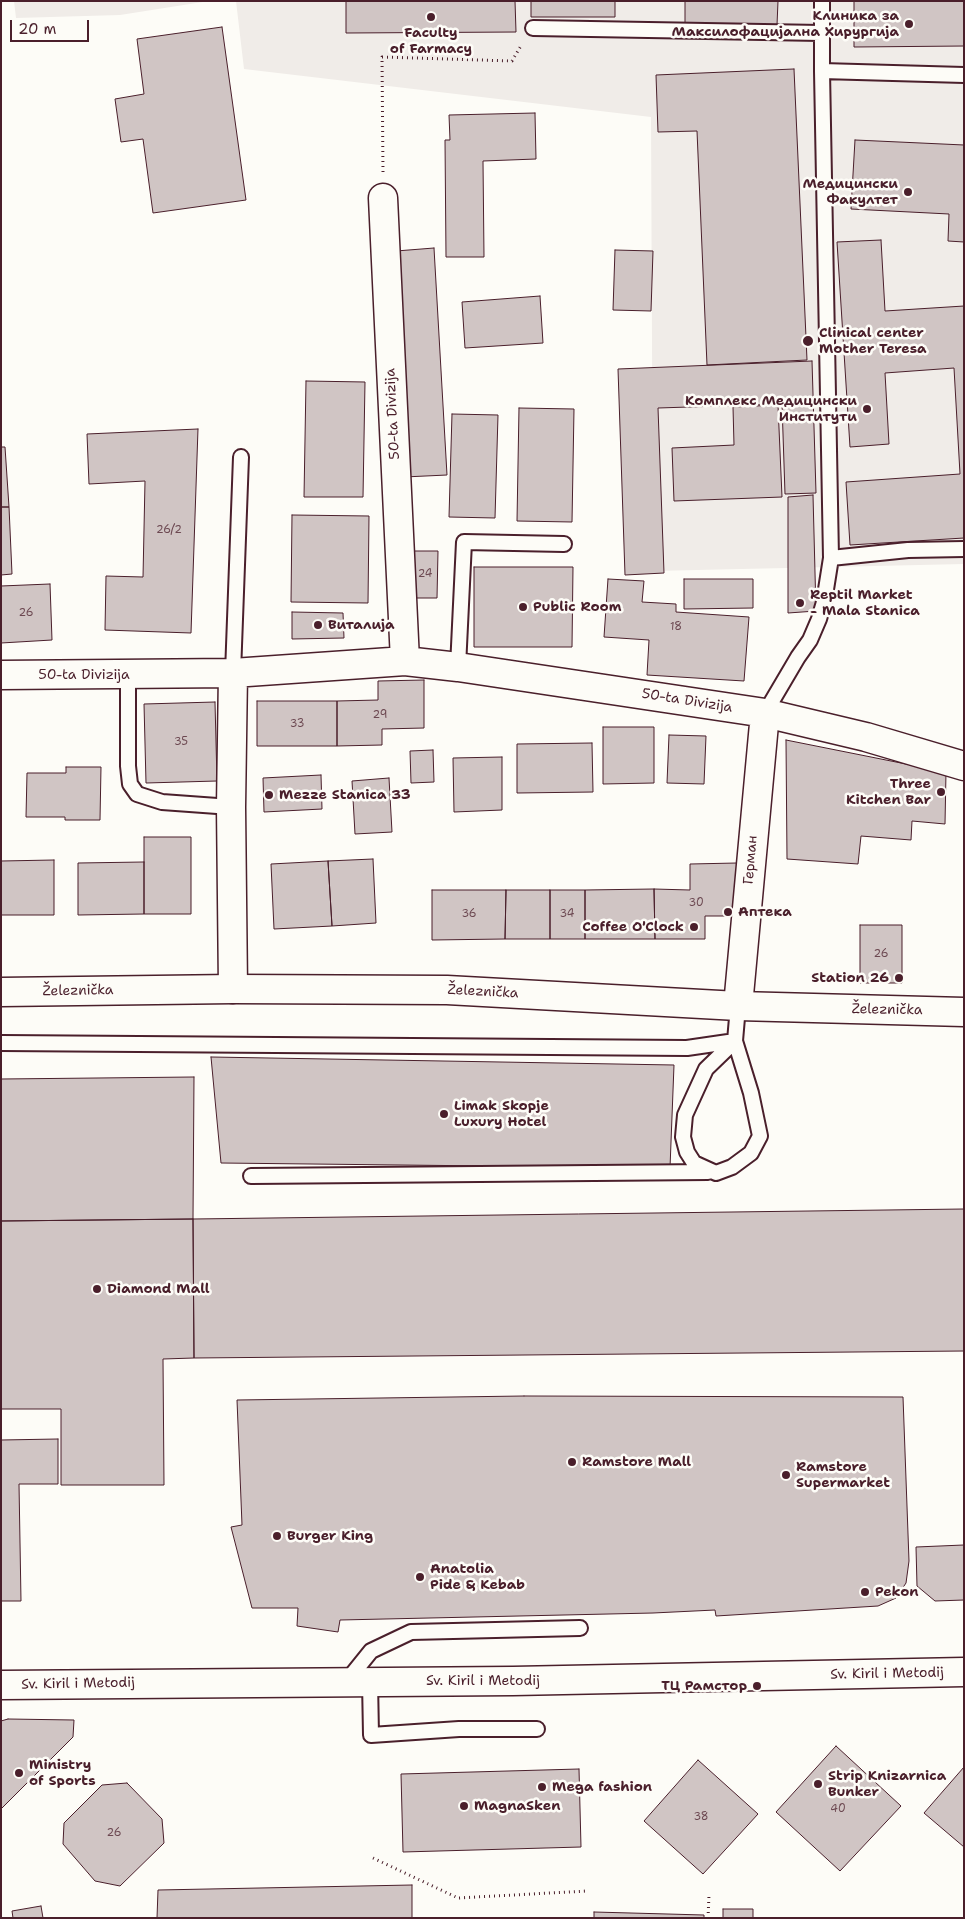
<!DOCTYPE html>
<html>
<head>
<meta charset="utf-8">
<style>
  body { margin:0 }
  #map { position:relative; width:965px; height:1919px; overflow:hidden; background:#fdfcf7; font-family:"Shantell Sans",sans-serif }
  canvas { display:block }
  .frame { position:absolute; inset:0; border:2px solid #4a1f2b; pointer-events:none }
  .scale { position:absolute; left:10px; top:20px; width:79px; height:22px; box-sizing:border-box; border:2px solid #4a1f2b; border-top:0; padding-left:6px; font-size:15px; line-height:18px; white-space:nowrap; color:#4a1f2b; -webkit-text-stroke:4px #fdfcf7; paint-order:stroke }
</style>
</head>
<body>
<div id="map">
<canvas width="965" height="1919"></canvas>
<div class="frame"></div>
<div class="scale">20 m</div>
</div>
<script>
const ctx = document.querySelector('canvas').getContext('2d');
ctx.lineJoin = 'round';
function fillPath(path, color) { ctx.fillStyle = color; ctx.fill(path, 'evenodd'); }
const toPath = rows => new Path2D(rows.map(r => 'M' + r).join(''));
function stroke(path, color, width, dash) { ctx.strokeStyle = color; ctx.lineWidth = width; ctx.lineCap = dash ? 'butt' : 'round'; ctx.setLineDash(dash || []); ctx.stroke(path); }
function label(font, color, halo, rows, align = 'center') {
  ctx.font = font + ' "Shantell Sans",sans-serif'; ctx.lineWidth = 5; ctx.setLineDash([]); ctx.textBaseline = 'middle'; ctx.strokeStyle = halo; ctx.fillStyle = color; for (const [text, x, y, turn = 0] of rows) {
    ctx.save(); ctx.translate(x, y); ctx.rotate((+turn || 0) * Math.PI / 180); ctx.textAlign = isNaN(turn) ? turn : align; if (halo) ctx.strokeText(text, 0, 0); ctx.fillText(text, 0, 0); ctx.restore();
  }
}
const built = toPath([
  [14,1,209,1,120,15,16,18],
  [236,1,964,1,964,564,653,571,651,117,244,69]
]);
const building = toPath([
  [346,1,515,1,516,32,346,33,346,1],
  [531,1,615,1,615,17,531,17,531,1],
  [685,1,778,1,777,25,685,25,685,1],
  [854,1,964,1,964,46,854,47,854,1],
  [222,27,246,200,153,213,143,139,121,142,115,99,144,94,137,39,222,27],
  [794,69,807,360,707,365,697,131,658,132,656,75,794,69],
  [535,113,536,159,483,161,484,257,446,257,445,140,450,140,449,115,535,113],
  [855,140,964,145,964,242,948,241,949,214,851,209,855,140],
  [881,240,885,311,964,306,964,538,850,545,846,482,960,474,954,368,885,373,889,444,850,447,837,242,881,240],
  [434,248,447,475,404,477,396,251,434,248],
  [615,250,653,251,651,311,613,310,615,250],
  [540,296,543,343,465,348,462,302,540,296],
  [812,361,816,493,785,494,782,404,658,408,664,573,625,575,618,369,812,361],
  [306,381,365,382,363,497,304,497,306,381],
  [778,405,782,497,674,501,672,448,734,445,733,407,778,405],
  [519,408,574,409,572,522,517,521,519,408],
  [452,414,498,415,495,518,449,517,452,414],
  [198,429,191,633,105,630,106,576,143,577,145,481,89,484,87,434,198,429],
  [1,447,5,447,9,507,1,507,1,447],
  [813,495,816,611,788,613,788,497,813,495],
  [1,507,9,507,12,574,1,575,1,507],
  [292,515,369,516,368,603,291,602,292,515],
  [413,551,438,551,437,598,413,598,413,551],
  [474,567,573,567,572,647,474,647,474,567],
  [608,579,644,581,642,602,676,604,676,612,749,617,744,681,647,675,649,640,604,637,608,579],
  [684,579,753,579,753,608,684,609,684,579],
  [50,584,52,640,1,643,1,586,50,584],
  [292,612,343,613,344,638,292,639,292,612],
  [424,680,424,728,382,729,382,745,337,746,337,701,378,700,378,681,424,680],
  [257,701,337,701,337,746,257,746,257,701],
  [215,702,217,781,146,783,144,704,215,702],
  [603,727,654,727,654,783,603,784,603,727],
  [669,735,706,736,704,784,667,783,669,735],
  [786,740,946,772,945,824,912,821,911,840,861,836,858,864,787,859,786,740],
  [592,743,593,792,517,793,517,744,592,743],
  [433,750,434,782,411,783,410,751,433,750],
  [502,757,502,810,454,812,453,758,502,757],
  [66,767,101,767,100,820,65,820,65,817,26,817,27,773,66,773,66,767],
  [321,775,322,809,264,812,263,778,321,775],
  [389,778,392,832,355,834,352,781,389,778],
  [144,837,191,837,191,914,144,914,144,837],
  [373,859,376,923,332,926,328,861,373,859],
  [54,860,54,915,1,915,1,861,54,860],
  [328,861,332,926,274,929,271,864,328,861],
  [144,862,144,914,78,915,78,863,144,862],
  [737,863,738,916,705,916,705,939,655,939,654,889,690,890,690,864,737,863],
  [654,889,655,939,585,939,585,890,654,889],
  [432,890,506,890,505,939,432,940,432,890],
  [506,890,550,890,550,939,505,939,506,890],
  [550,890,585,890,585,939,550,939,550,890],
  [860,925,902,925,902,983,860,983,860,925],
  [211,1057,674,1065,670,1168,221,1163,211,1057],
  [194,1077,193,1219,1,1221,1,1079,194,1077],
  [964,1209,964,1351,194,1358,193,1219,964,1209],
  [193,1219,194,1358,163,1359,164,1485,61,1485,61,1409,1,1409,1,1221,193,1219],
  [524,1396,903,1397,909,1561,906,1583,896,1598,878,1606,716,1616,715,1610,653,1613,340,1620,338,1632,297,1626,298,1608,252,1608,231,1527,242,1525,237,1400,524,1396],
  [58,1439,58,1484,19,1484,21,1601,1,1601,1,1440,58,1439],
  [964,1545,964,1600,935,1601,917,1586,916,1547,964,1545],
  [8,1719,74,1720,73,1737,1,1809,1,1721,8,1719],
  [836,1746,901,1806,840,1871,776,1812,836,1746],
  [698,1760,758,1814,703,1874,644,1821,698,1760],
  [964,1767,964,1847,924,1813,964,1767],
  [579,1769,581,1847,403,1852,401,1774,579,1769],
  [127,1783,162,1819,164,1843,120,1886,95,1881,63,1844,64,1823,102,1785,127,1783],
  [412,1885,412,1918,157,1918,158,1890,412,1885],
  [41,1906,43,1918,13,1918,12,1911,41,1906],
  [723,1909,753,1909,753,1918,723,1918,723,1909],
  [594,1912,704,1915,704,1918,594,1918,594,1912]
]);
const path = toPath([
  [383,172,382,57,512,61,522,44],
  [373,1858,458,1898,587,1891],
  [708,1918,709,1895]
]);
const service = toPath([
  [533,28,821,33],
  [822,71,964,75],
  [831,558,908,550,964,549],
  [458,667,464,542,564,544],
  [233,673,241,457],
  [128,675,128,766,130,784,137,794,162,802,231,807],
  [765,713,798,657,810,640,819,619,824,602,831,558,822,71,822,1],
  [1,1043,687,1048,735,1041,751,1093,760,1136,751,1153,732,1167,716,1173,694,1163,687,1152,683,1137,685,1115,706,1069,735,1041,738,1006],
  [251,1176,708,1172],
  [370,1681,371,1735,459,1729,537,1729],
  [346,1682,371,1651,411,1632,580,1628]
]);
const minor = toPath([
  [383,198,405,661],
  [1,675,233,673,405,661,458,667,765,713,866,737,964,766],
  [233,989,231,807,233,673],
  [738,1006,765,713]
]);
const tertiary = toPath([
  [1,992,233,989,447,990,738,1006,964,1012],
  [1,1685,513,1681,964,1672]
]);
const markers = [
  [431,17,5,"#4a1f2b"],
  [909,24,5,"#4a1f2b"],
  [908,192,5,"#4a1f2b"],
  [808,341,6,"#4a1f2b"],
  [867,409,5,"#4a1f2b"],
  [800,603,5,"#4a1f2b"],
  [523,607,5,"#4a1f2b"],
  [318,625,5,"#4a1f2b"],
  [941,792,5,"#4a1f2b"],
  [269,795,5,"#4a1f2b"],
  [728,912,5,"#4a1f2b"],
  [694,927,5,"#4a1f2b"],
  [899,978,5,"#4a1f2b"],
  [444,1114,5,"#4a1f2b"],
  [97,1289,5,"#4a1f2b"],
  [572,1462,5,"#4a1f2b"],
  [786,1475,5,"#4a1f2b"],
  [277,1536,5,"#4a1f2b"],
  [420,1577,5,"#4a1f2b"],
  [865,1592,5,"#4a1f2b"],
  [757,1686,5,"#4a1f2b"],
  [19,1773,5,"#4a1f2b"],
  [818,1784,5,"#4a1f2b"],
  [542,1787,5,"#4a1f2b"],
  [464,1806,5,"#4a1f2b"]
];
const numberNames = [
  ["26/2",169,530],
  ["24",425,574],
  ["26",26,613],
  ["18",676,627],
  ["29",380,715],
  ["33",297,724],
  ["35",181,742],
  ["30",696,903],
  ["36",469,914],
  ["34",567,914],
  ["26",881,954],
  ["40",838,1809],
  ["38",701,1817],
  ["26",114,1833]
];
const poiNames = [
  ["Клиника за",899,16,"right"],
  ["Максилофацијална Хирургија",899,32,"right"],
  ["Faculty",431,33,"center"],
  ["of Farmacy",431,49,"center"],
  ["Медицински",898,184,"right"],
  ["Факултет",898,200,"right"],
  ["Clinical center",819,333],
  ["Mother Teresa",819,349],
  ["Комплекс Медицински",857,401,"right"],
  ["Институти",857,417,"right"],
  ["Reptil Market",810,595],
  ["- Mala Stanica",810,611],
  ["Public Room",533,607],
  ["Виталија",328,625],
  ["Three",931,784,"right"],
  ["Kitchen Bar",931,800,"right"],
  ["Mezze Stanica 33",279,795],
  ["Аптека",738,912],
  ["Coffee O'Clock",684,927,"right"],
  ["Station 26",889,978,"right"],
  ["Limak Skopje",454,1106],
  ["Luxury Hotel",454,1122],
  ["Diamond Mall",107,1289],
  ["Ramstore Mall",582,1462],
  ["Ramstore",796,1467],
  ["Supermarket",796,1483],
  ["Burger King",287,1536],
  ["Anatolia",430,1569],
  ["Pide & Kebab",430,1585],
  ["Pekon",875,1592],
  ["ТЦ Рамстор",747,1686,"right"],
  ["Ministry",29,1765],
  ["of Sports",29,1781],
  ["Strip Knizarnica",828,1776],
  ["Bunker",828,1792],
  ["Mega fashion",552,1787],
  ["MagnaSken",474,1806]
];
const streetNames = [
  ["50-ta Divizija",393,414,-93],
  ["50-ta Divizija",84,675],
  ["50-ta Divizija",687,701,9],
  ["Герман",751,860,-85],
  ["Železnička",78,991,-1],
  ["Železnička",483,992,3],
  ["Železnička",887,1010,1],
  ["Sv. Kiril i Metodij",887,1674,-1],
  ["Sv. Kiril i Metodij",483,1681],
  ["Sv. Kiril i Metodij",78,1684,-1]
];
fillPath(built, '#f0ece8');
fillPath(building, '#d0c5c4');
stroke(building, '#4a1f2b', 1);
stroke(service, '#4a1f2b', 18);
stroke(minor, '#4a1f2b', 31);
stroke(tertiary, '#4a1f2b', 31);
stroke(path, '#4a1f2b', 3, [1, 4]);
stroke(service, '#fdfcf7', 14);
stroke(minor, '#fdfcf7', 28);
stroke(tertiary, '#fdfcf7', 28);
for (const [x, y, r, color] of markers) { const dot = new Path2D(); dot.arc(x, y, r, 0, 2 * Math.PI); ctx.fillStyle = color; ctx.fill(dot); stroke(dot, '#fdfcf7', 2); }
label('11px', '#6c4851', null, numberNames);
label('bold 14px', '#4a1f2b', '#fdfcf7', poiNames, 'left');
label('14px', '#4a1f2b', '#fdfcf7', streetNames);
</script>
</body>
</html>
